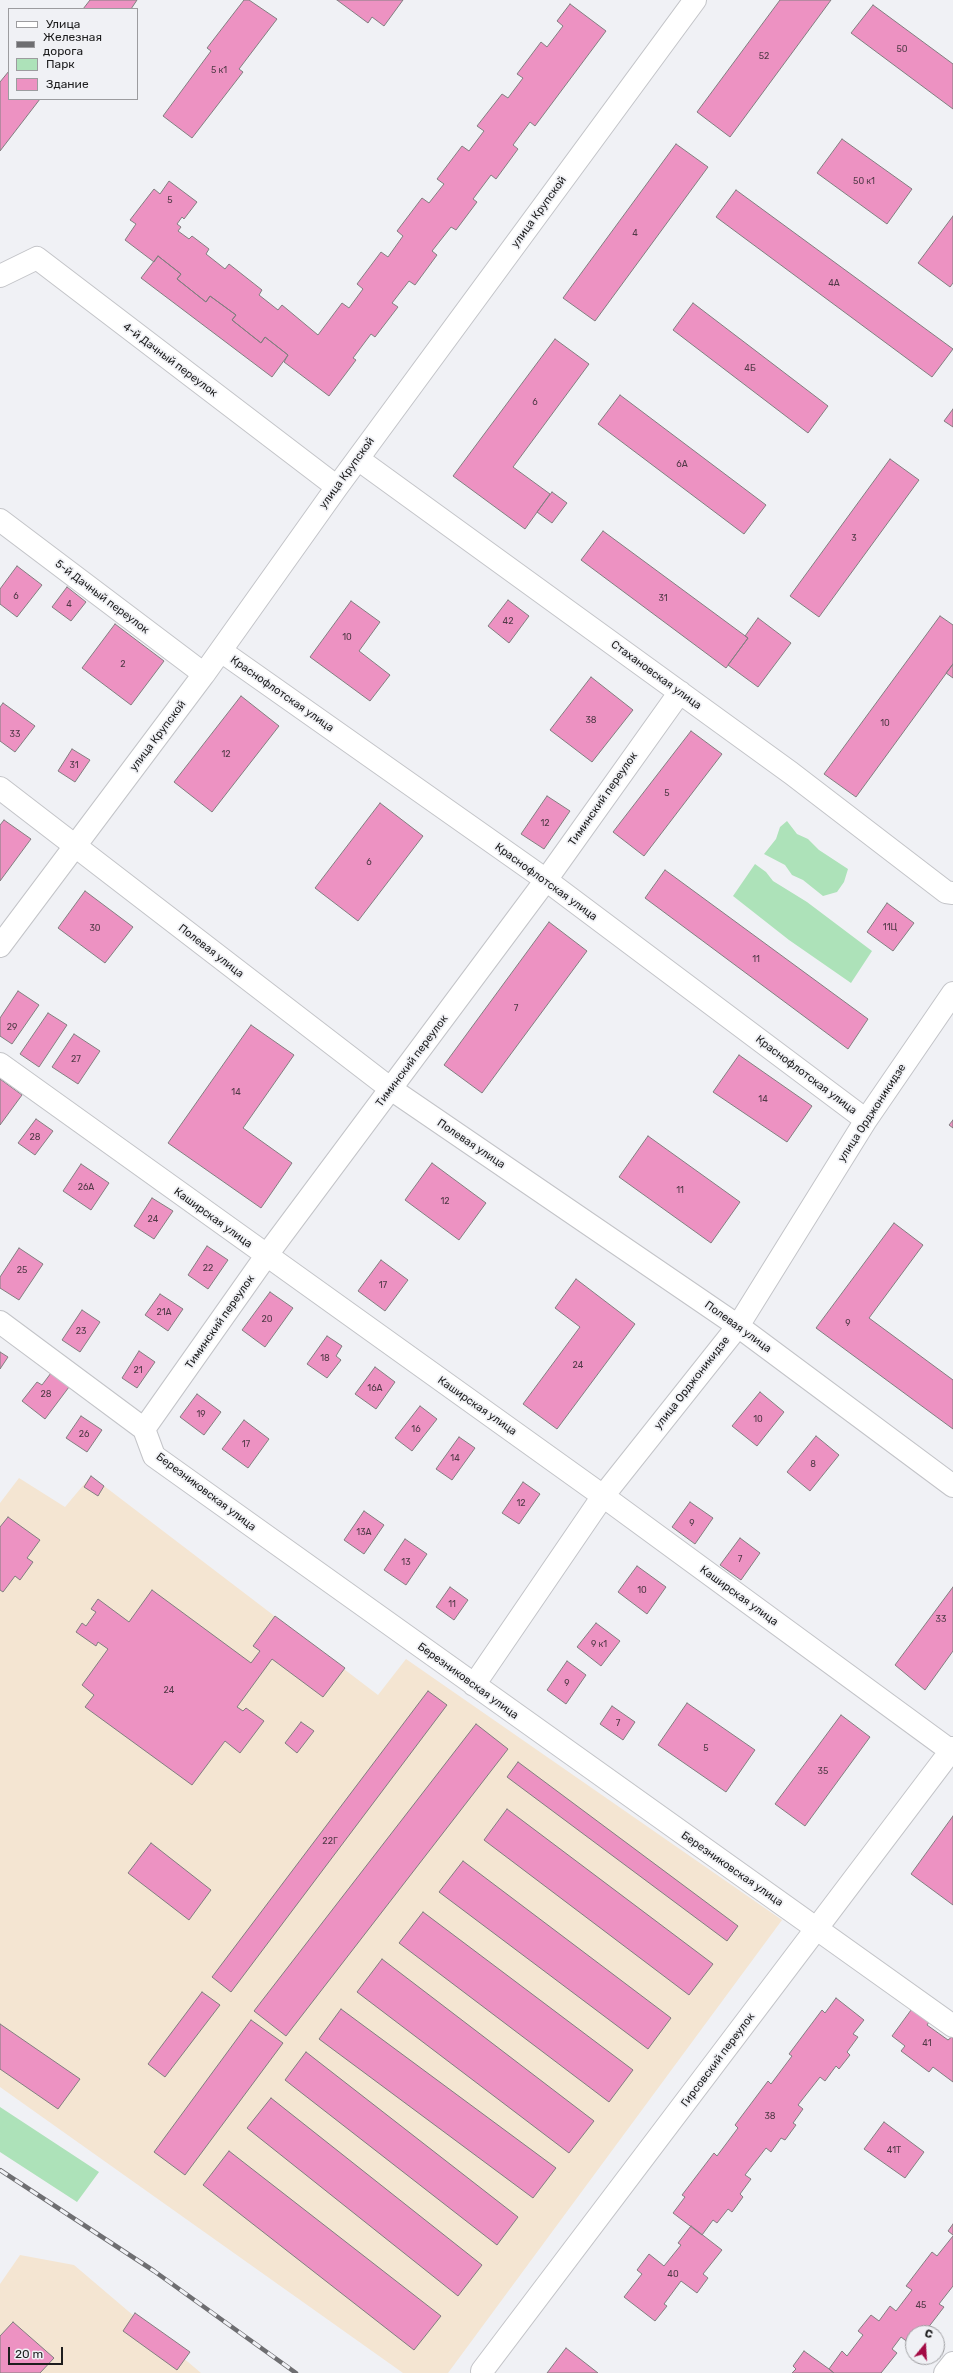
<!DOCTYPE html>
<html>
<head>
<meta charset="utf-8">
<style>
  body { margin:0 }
  #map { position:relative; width:953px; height:2373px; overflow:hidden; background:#f0f1f5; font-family:Rubik,sans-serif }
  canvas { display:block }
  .legend { position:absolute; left:8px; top:8px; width:130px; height:92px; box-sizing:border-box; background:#f0f1f5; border:1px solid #9c9c9f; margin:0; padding:5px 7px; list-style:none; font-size:12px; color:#1d1d1e }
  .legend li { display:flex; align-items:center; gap:8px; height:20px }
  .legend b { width:20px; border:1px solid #9c9c9f }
  .north { position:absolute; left:905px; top:2325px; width:40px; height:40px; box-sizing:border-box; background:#f0f1f5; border:1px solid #9c9c9f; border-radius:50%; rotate:18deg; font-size:11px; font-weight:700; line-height:16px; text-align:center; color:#1d1d1e }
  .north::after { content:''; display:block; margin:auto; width:14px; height:18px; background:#a30a44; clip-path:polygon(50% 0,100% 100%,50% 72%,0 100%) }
  .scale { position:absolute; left:8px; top:2347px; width:55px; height:18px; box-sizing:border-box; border:2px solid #1d1d1e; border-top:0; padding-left:5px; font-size:12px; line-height:14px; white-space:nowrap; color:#1d1d1e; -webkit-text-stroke:3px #f0f1f5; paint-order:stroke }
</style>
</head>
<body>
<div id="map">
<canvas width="953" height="2373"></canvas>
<ul class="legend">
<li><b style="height:5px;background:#fff"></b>Улица</li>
<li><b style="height:5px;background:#6e6e71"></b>Железная дорога</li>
<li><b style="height:11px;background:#ade2b9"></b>Парк</li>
<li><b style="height:11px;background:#ed92c2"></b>Здание</li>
</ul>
<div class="north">С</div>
<div class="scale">20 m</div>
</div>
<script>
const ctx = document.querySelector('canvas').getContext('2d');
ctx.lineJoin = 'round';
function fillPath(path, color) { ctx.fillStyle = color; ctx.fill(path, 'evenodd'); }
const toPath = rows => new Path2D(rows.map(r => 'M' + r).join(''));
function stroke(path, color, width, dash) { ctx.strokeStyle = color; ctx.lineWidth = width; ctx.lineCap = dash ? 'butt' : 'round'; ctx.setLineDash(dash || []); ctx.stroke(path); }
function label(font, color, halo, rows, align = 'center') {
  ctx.font = font + ' Rubik,sans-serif'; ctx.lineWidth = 3.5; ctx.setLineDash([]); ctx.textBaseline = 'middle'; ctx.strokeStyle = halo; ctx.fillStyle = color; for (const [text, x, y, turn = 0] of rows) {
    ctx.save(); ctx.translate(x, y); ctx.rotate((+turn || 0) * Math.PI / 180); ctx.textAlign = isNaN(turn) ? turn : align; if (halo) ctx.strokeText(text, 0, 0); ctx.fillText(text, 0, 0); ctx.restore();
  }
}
const industrial = toPath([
  [91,1476,378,1695,406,1659,782,1920,448,2373,403,2373,0,2087,0,1503,19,1478,65,1507],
  [20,2255,74,2265,201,2373,0,2373,0,2284]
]);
const green = toPath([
  [787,821,797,834,808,839,819,850,848,869,844,882,837,892,823,896,803,880,792,875,785,865,764,854,776,839,780,827],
  [755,864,766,872,773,881,807,902,872,951,851,983,789,940,733,896],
  [0,2107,99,2172,77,2202,0,2152]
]);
const building = toPath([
  [90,0,137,0,131,9,83,9,90,0],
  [244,0,249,0,277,19,239,69,243,72,192,138,163,116,211,51,207,48,244,0],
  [337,0,403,0,384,26,372,17,368,23,337,0],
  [780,0,831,0,730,137,697,112,780,0],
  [570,4,606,31,535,126,530,122,513,145,518,149,496,179,491,175,473,199,477,202,456,230,451,227,432,251,437,255,415,285,409,281,392,303,398,307,375,337,371,334,353,358,356,360,329,396,284,362,288,355,265,337,261,343,232,320,236,315,210,296,206,302,177,279,181,274,158,256,154,262,125,240,136,224,130,220,154,189,160,194,169,181,197,202,184,219,182,217,177,224,181,227,178,231,189,239,192,236,209,249,206,254,225,269,229,264,262,290,259,295,278,310,282,305,318,335,342,303,349,308,363,289,357,284,381,252,388,257,403,236,397,231,422,198,429,203,444,184,437,179,462,146,469,151,484,131,477,126,502,94,508,98,523,78,517,74,541,42,547,47,563,26,557,21,570,4],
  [873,5,953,64,953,109,851,33,873,5],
  [9,71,9,99,40,99,0,151,0,82,9,71],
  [842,139,912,189,887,224,817,173,842,139],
  [676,144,708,167,595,321,563,298,676,144],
  [736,190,953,349,932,377,716,217,736,190],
  [953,216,953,283,950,287,918,263,953,216],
  [158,256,181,274,177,279,206,302,210,296,236,315,232,320,261,343,265,337,288,355,272,377,141,278,158,256],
  [693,303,828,406,808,433,673,330,693,303],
  [555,339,589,364,513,467,550,494,525,529,453,476,555,339],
  [620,395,766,505,744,534,598,424,620,395],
  [953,409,953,427,944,421,953,409],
  [890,459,919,480,819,617,790,596,890,459],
  [552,492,567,503,552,523,537,512,552,492],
  [603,531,748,638,726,668,581,560,603,531],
  [17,566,42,585,17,617,0,604,0,589,17,566],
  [67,587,86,602,71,621,52,607,67,587],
  [508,600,529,616,509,643,488,626,508,600],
  [351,601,380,622,359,651,390,675,370,701,310,657,351,601],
  [940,616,953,625,953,664,856,797,824,774,940,616],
  [758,618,791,643,758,687,728,665,748,638,745,636,758,618],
  [115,624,164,661,131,705,82,668,115,624],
  [953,664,953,678,946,673,953,664],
  [591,677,633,710,592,762,550,730,591,677],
  [241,696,279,726,212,812,174,782,241,696],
  [3,703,35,726,15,752,0,741,0,707,3,703],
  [691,731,722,754,644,856,613,832,691,731],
  [72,749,90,760,75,782,58,771,72,749],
  [547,796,570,811,544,849,521,834,547,796],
  [380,803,423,836,358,921,315,888,380,803],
  [4,820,31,839,0,881,0,825,4,820],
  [665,870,868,1019,848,1049,645,898,665,870],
  [85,891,133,927,105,963,58,928,85,891],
  [887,903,914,923,893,951,867,932,887,903],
  [549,922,587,951,482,1093,444,1065,549,922],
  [18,991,39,1005,12,1044,0,1036,0,1018,18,991],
  [48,1013,67,1025,39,1067,20,1054,48,1013],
  [251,1025,294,1055,243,1128,292,1163,261,1208,168,1143,251,1025],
  [74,1034,100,1051,78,1084,52,1067,74,1034],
  [739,1055,812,1106,787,1142,713,1092,739,1055],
  [0,1079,22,1095,0,1125,0,1079],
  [36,1119,53,1131,35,1155,18,1143,36,1119],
  [953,1120,953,1128,949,1125,953,1120],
  [648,1136,740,1202,711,1243,619,1177,648,1136],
  [432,1163,486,1203,459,1240,405,1200,432,1163],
  [81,1164,109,1183,91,1210,63,1191,81,1164],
  [152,1198,173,1211,154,1239,134,1226,152,1198],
  [894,1223,923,1245,869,1318,953,1380,953,1429,816,1328,894,1223],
  [207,1246,228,1260,208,1289,188,1275,207,1246],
  [19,1248,43,1264,19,1300,0,1288,0,1277,19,1248],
  [381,1260,408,1280,385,1311,358,1291,381,1260],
  [576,1279,635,1324,557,1429,523,1404,580,1327,555,1308,576,1279],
  [270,1292,293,1308,265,1347,242,1330,270,1292],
  [160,1294,183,1309,168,1331,145,1315,160,1294],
  [82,1310,100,1322,80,1352,62,1340,82,1310],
  [327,1336,342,1346,336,1356,341,1360,327,1378,307,1364,327,1336],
  [139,1351,155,1362,137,1388,122,1378,139,1351],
  [0,1352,8,1357,0,1369,0,1352],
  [375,1367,395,1382,376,1409,355,1394,375,1367],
  [51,1373,69,1387,45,1419,22,1401,37,1382,42,1385,51,1373],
  [760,1392,784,1412,757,1446,732,1426,760,1392],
  [197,1394,221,1412,204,1435,180,1417,197,1394],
  [420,1406,437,1419,412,1451,395,1438,420,1406],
  [81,1416,102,1430,87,1452,66,1438,81,1416],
  [244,1420,269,1439,248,1468,222,1449,244,1420],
  [816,1436,839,1455,810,1491,787,1472,816,1436],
  [459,1437,475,1448,452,1480,436,1469,459,1437],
  [91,1476,104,1486,98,1496,84,1487,91,1476],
  [523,1482,540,1494,519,1524,502,1513,523,1482],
  [690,1502,713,1518,695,1544,672,1527,690,1502],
  [364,1511,384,1525,364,1554,344,1540,364,1511],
  [8,1517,40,1540,27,1558,33,1562,20,1580,15,1576,3,1592,0,1590,0,1527,8,1517],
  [740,1538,760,1553,741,1580,720,1565,740,1538],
  [405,1539,427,1554,406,1585,384,1570,405,1539],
  [637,1566,666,1587,647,1614,618,1592,637,1566],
  [450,1587,468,1600,454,1620,436,1607,450,1587],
  [953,1587,953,1651,925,1690,895,1665,953,1587],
  [152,1590,251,1663,260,1651,253,1646,275,1616,345,1668,323,1697,272,1659,237,1707,243,1711,246,1708,264,1721,240,1753,225,1741,192,1785,85,1707,94,1695,82,1685,108,1649,98,1642,96,1646,76,1632,82,1623,86,1626,96,1612,91,1609,98,1599,129,1622,152,1590],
  [596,1623,620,1641,601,1666,577,1647,596,1623],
  [567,1661,586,1675,566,1704,547,1690,567,1661],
  [428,1691,447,1705,231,1992,212,1977,428,1691],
  [687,1703,755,1750,726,1792,658,1745,687,1703],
  [612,1706,635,1722,623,1740,600,1724,612,1706],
  [841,1715,870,1737,805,1826,775,1804,841,1715],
  [301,1722,314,1731,297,1753,285,1743,301,1722],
  [476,1724,508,1749,286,2036,254,2011,476,1724],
  [518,1762,738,1926,727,1941,507,1777,518,1762],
  [507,1809,713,1964,689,1995,484,1840,507,1809],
  [953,1816,953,1905,911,1874,953,1816],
  [151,1843,211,1890,189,1920,128,1873,151,1843],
  [463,1861,671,2018,648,2049,439,1892,463,1861],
  [423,1912,633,2070,609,2102,399,1943,423,1912],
  [382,1959,594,2121,569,2153,357,1992,382,1959],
  [202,1992,220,2005,165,2077,148,2064,202,1992],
  [836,1998,864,2020,853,2034,858,2037,847,2052,850,2055,839,2069,836,2066,825,2081,820,2077,798,2105,803,2109,793,2123,796,2125,785,2140,781,2138,771,2152,766,2148,745,2175,751,2179,740,2194,743,2197,732,2212,728,2209,717,2223,713,2220,702,2235,673,2213,685,2197,682,2195,714,2153,717,2156,738,2128,735,2125,768,2081,771,2084,792,2056,789,2054,822,2010,825,2013,836,1998],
  [914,2006,931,2019,927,2025,948,2040,953,2036,953,2082,933,2067,929,2072,901,2051,905,2046,892,2036,914,2006],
  [341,2009,556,2168,533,2198,319,2039,341,2009],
  [251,2020,283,2043,185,2175,154,2152,251,2020],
  [0,2024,80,2079,58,2109,0,2069,0,2024],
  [306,2052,518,2217,497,2245,285,2080,306,2052],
  [271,2098,482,2265,458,2296,247,2128,271,2098],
  [884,2122,924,2152,905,2178,864,2149,884,2122],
  [229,2151,441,2316,414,2350,203,2185,229,2151],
  [953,2224,953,2235,948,2231,953,2224],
  [691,2226,722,2250,703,2274,708,2278,697,2293,681,2281,664,2304,667,2306,655,2321,624,2297,642,2274,637,2270,649,2254,664,2266,681,2245,678,2243,691,2226],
  [953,2236,953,2286,939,2304,944,2307,924,2333,913,2333,913,2338,909,2343,901,2337,892,2349,897,2353,881,2373,834,2373,829,2369,842,2351,847,2356,863,2335,858,2331,871,2315,879,2321,890,2306,896,2311,912,2290,906,2286,932,2252,937,2256,953,2236],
  [135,2313,190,2352,177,2370,123,2331,135,2313],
  [13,2322,54,2358,40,2373,0,2373,0,2336,13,2322],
  [566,2348,598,2373,547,2373,566,2348],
  [804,2351,829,2369,834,2373,792,2373,796,2369,793,2366,804,2351]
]);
const minor = toPath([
  [0,276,37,258,337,487],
  [358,459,791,773,946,892,953,893],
  [0,520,204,674],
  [221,651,546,880,866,1120],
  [0,788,391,1089,738,1326,953,1486],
  [0,946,204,674,337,487,695,0],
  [0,1064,603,1496,951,1751],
  [0,1322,144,1429,154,1456,953,2026],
  [144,1429,266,1256,546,880,680,692],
  [474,1685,603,1496,738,1326,866,1120,953,993],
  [482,2371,953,1748],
  [945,2373,953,2363]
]);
const rail = toPath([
  [0,2170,154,2271,296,2373]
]);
const numberNames = [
  ["50",902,49],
  ["52",764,56],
  ["5 к1",219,70],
  ["50 к1",864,181],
  ["5",170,200],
  ["4",635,233],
  ["4А",834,283],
  ["4Б",750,368],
  ["6",535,402],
  ["6А",682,464],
  ["3",854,538],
  ["6",16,596],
  ["31",663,598],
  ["4",69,604],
  ["42",508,621],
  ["10",347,637],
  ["2",123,664],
  ["38",591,720],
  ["10",885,723],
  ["33",15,734],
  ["12",226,754],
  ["31",74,765],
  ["5",667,793],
  ["12",545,823],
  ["6",369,862],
  ["11Ц",890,927],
  ["30",95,928],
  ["11",756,959],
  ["7",516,1008],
  ["29",12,1027],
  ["27",76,1059],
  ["14",236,1092],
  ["14",763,1099],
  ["28",35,1137],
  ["26А",86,1187],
  ["11",680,1190],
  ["12",445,1201],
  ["24",153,1219],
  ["22",208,1268],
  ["25",22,1270],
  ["17",383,1285],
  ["21А",164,1312],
  ["20",267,1319],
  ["9",848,1323],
  ["23",81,1331],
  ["18",325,1358],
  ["24",578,1365],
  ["21",138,1370],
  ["16А",375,1388],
  ["28",46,1394],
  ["19",201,1414],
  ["10",758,1419],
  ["16",416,1429],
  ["26",84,1434],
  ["17",246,1444],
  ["14",455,1458],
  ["8",813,1464],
  ["12",521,1503],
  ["9",692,1523],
  ["13А",364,1532],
  ["7",740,1559],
  ["13",406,1562],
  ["10",642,1590],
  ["11",452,1604],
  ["33",941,1619],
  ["9 к1",599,1644],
  ["9",567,1683],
  ["24",169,1690],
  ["7",618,1723],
  ["5",706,1748],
  ["35",823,1771],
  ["22Г",330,1841],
  ["41",927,2043],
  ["38",770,2116],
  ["41Т",894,2150],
  ["40",673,2274],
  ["45",921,2305]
];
const streetNames = [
  ["улица Крупской",539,212,-54],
  ["4-й Дачный переулок",170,360,37],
  ["улица Крупской",347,473,-54],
  ["5-й Дачный переулок",102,597,37],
  ["Стахановская улица",656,675,36],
  ["Краснофлотская улица",282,694,35],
  ["улица Крупской",158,736,-53],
  ["Тиминский переулок",603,799,-55],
  ["Краснофлотская улица",546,882,36],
  ["Полевая улица",211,951,38],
  ["Тиминский переулок",412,1061,-53],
  ["Краснофлотская улица",806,1075,37],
  ["улица Орджоникидзе",872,1113,-57],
  ["Полевая улица",471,1144,34],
  ["Каширская улица",213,1218,36],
  ["Тиминский переулок",220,1322,-55],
  ["Полевая улица",738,1327,36],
  ["улица Орджоникидзе",692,1383,-52],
  ["Каширская улица",477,1406,35],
  ["Березниковская улица",206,1492,37],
  ["Каширская улица",739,1596,36],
  ["Березниковская улица",468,1681,36],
  ["Березниковская улица",732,1869,35],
  ["Гирсовский переулок",718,2060,-53]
];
fillPath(industrial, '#f4e5d2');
fillPath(green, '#ade2b9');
fillPath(building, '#ed92c2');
stroke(building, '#827e80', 1);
stroke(minor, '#c3c4c8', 24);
stroke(minor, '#fff', 22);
stroke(rail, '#6e6e71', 4.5);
stroke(rail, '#f0f1f5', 3, [9]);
label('9px', '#513a47', null, numberNames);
label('11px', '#1d1d1e', '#f0f1f5', streetNames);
</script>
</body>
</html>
